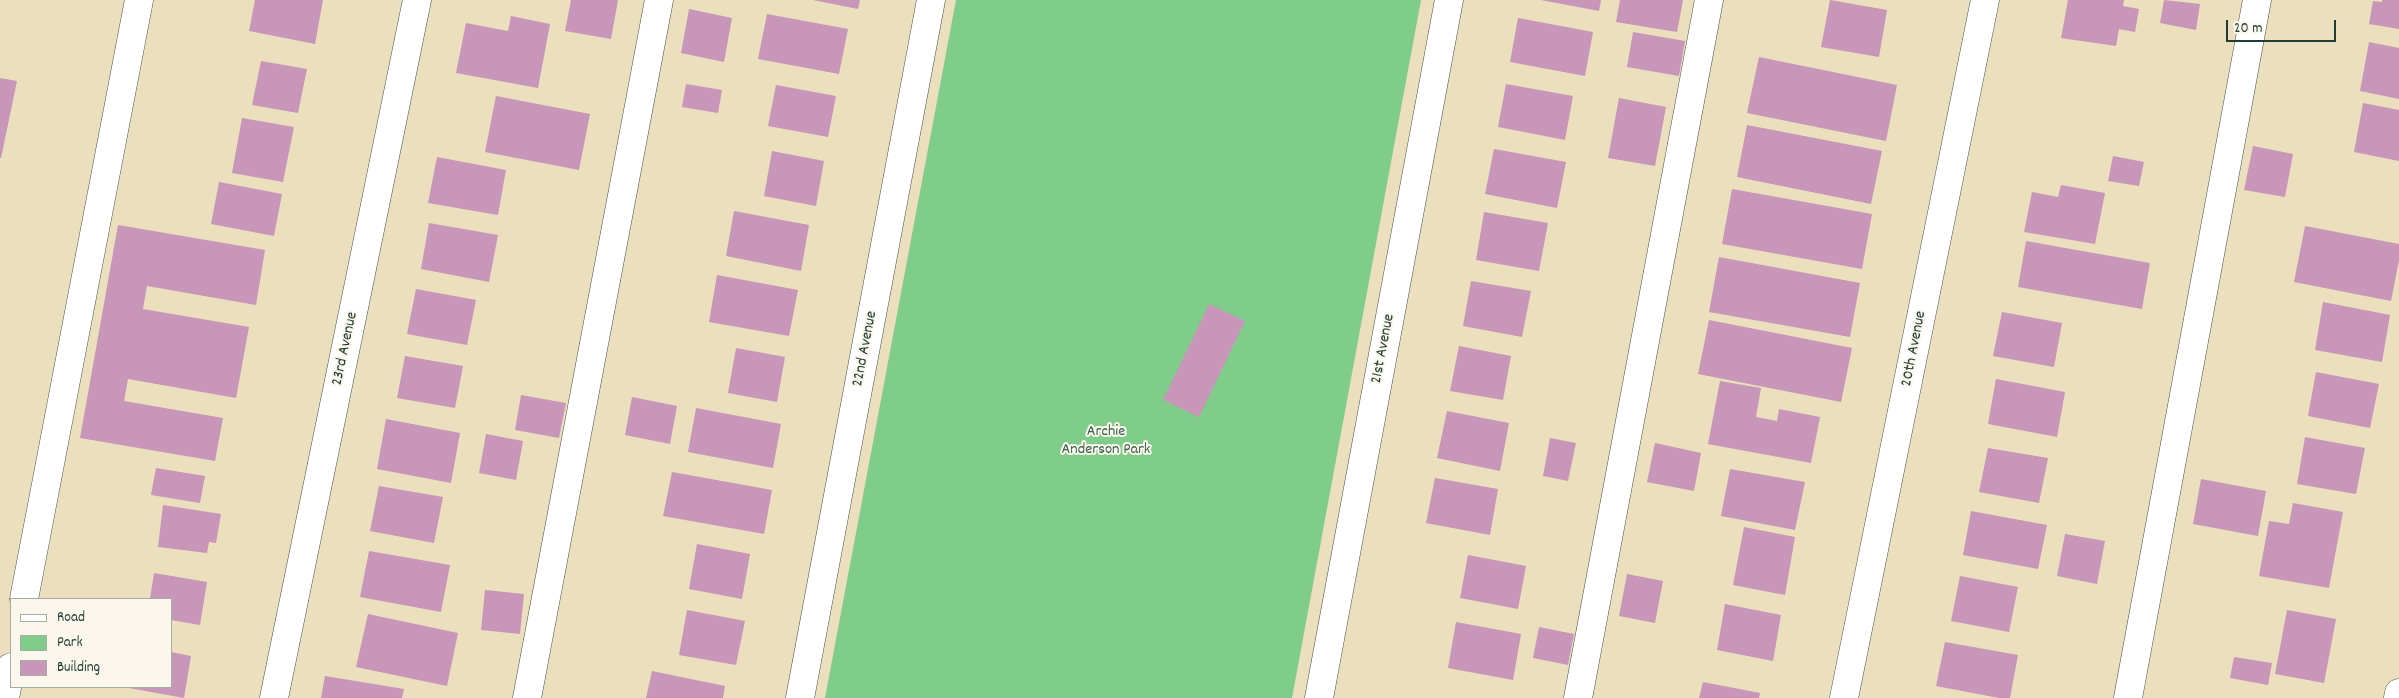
<!DOCTYPE html>
<html>
<head>
<meta charset="utf-8">
<style>
  body { margin:0 }
  #map { position:relative; width:2399px; height:698px; overflow:hidden; background:#ebdfbd; font-family:Dekko,sans-serif }
  canvas { display:block }
  .legend { position:absolute; left:10px; top:598px; width:162px; height:90px; box-sizing:border-box; background:#fbf7ec; border:1px solid #a3ada2; margin:0; padding:6px 9px; list-style:none; font-size:15px; color:#1f3d34 }
  .legend li { display:flex; align-items:center; gap:10px; height:25px }
  .legend b { width:25px; border:1px solid #a3ada2 }
  .scale { position:absolute; left:2226px; top:20px; width:110px; height:22px; box-sizing:border-box; border:2px solid #1f3d34; border-top:0; padding-left:6px; font-size:15px; line-height:18px; white-space:nowrap; color:#1f3d34; -webkit-text-stroke:4px #fbf7ec; paint-order:stroke }
</style>
</head>
<body>
<div id="map">
<canvas width="2399" height="698"></canvas>
<ul class="legend">
<li><b style="height:6px;background:#fff"></b>Road</li>
<li><b style="height:14px;background:#80cc8a"></b>Park</li>
<li><b style="height:14px;background:#c796b8"></b>Building</li>
</ul>
<div class="scale">20 m</div>
</div>
<script>
const ctx = document.querySelector('canvas').getContext('2d');
ctx.lineJoin = 'round';
function fillPath(path, color) { ctx.fillStyle = color; ctx.fill(path, 'evenodd'); }
const toPath = rows => new Path2D(rows.map(r => 'M' + r).join(''));
function stroke(path, color, width, dash) { ctx.strokeStyle = color; ctx.lineWidth = width; ctx.lineCap = dash ? 'butt' : 'round'; ctx.setLineDash(dash || []); ctx.stroke(path); }
function label(font, color, halo, rows, align = 'center') {
  ctx.font = font + ' Dekko,sans-serif'; ctx.lineWidth = 4; ctx.setLineDash([]); ctx.textBaseline = 'middle'; ctx.strokeStyle = halo; ctx.fillStyle = color; for (const [text, x, y, turn = 0] of rows) {
    ctx.save(); ctx.translate(x, y); ctx.rotate((+turn || 0) * Math.PI / 180); ctx.textAlign = isNaN(turn) ? turn : align; if (halo) ctx.strokeText(text, 0, 0); ctx.fillText(text, 0, 0); ctx.restore();
  }
}
const green = toPath([
  [956,0,1421,0,1292,698,825,698]
]);
const building = toPath([
  [255,0,323,0,315,44,249,31],
  [571,0,618,0,611,39,565,31],
  [813,0,860,0,858,9],
  [1541,0,1601,0,1599,11],
  [1620,0,1683,0,1677,32,1616,22],
  [1830,0,1887,10,1879,57,1821,47],
  [2068,0,2124,0,2123,6,2139,9,2135,32,2119,29,2116,46,2061,38],
  [2164,0,2200,4,2196,30,2160,23],
  [2382,0,2399,0,2399,29,2369,24,2373,1,2382,2],
  [689,9,732,18,724,62,681,53],
  [767,14,848,29,839,74,758,59],
  [511,16,550,24,538,88,456,73,466,23,508,31],
  [1518,18,1593,32,1585,76,1510,62],
  [1633,32,1685,41,1679,76,1627,67],
  [2369,42,2399,48,2399,99,2360,91],
  [1759,57,1897,85,1886,141,1747,113],
  [261,61,307,69,298,113,252,105],
  [0,78,17,81,1,158,0,158],
  [686,84,722,90,718,113,682,107],
  [1506,84,1573,96,1565,140,1498,127],
  [776,85,836,96,828,137,768,126],
  [496,96,590,114,579,170,485,152],
  [1619,98,1666,107,1655,166,1608,158],
  [2363,103,2399,110,2399,161,2354,152],
  [242,118,294,127,283,182,232,173],
  [1747,125,1882,151,1871,204,1737,177],
  [2253,146,2293,154,2285,197,2244,190],
  [1494,149,1566,162,1557,208,1485,194],
  [772,151,824,161,816,206,764,196],
  [2113,156,2144,162,2139,186,2108,181],
  [437,157,506,170,498,215,428,203],
  [219,182,282,194,274,236,211,224],
  [2061,185,2105,193,2095,244,2024,232,2032,192,2058,197],
  [1732,189,1872,214,1862,269,1722,244],
  [734,211,809,225,801,271,726,256],
  [1484,212,1548,223,1539,271,1476,260],
  [429,223,498,235,489,282,421,269],
  [118,225,265,250,256,305,147,286,143,309,249,327,236,398,128,379,124,401,223,418,215,461,80,438],
  [2305,226,2399,244,2399,260,2391,301,2294,282],
  [2026,241,2150,263,2142,309,2018,287],
  [1719,257,1860,283,1850,337,1709,312],
  [717,275,798,290,789,336,709,322],
  [1471,281,1531,291,1522,337,1463,326],
  [416,289,476,300,467,345,407,334],
  [2323,302,2390,315,2382,362,2315,350],
  [1209,304,1245,321,1199,417,1163,400],
  [2002,312,2062,323,2054,367,1993,356],
  [1709,320,1852,348,1841,402,1698,374],
  [1459,346,1511,356,1503,400,1450,391],
  [736,348,785,357,777,402,728,393],
  [405,356,463,366,455,408,397,398],
  [2316,372,2379,384,2370,428,2308,416],
  [1996,379,2065,392,2057,437,1988,424],
  [1720,381,1761,388,1756,417,1777,421,1779,409,1820,417,1811,463,1708,444],
  [521,395,566,403,559,438,515,430],
  [632,397,677,406,670,444,625,435],
  [696,408,781,424,773,468,688,452],
  [1447,411,1509,423,1500,471,1437,458],
  [386,419,460,433,451,483,377,469],
  [486,434,523,441,516,480,479,473],
  [2305,437,2365,448,2356,494,2297,484],
  [1550,438,1576,443,1568,481,1543,476],
  [1655,443,1701,453,1694,491,1647,482],
  [1988,448,2048,458,2039,503,1979,492],
  [156,468,205,476,200,503,151,495],
  [1730,469,1805,482,1795,530,1721,516],
  [672,472,772,490,764,534,663,516],
  [1435,478,1498,489,1490,535,1426,523],
  [2201,479,2266,491,2258,536,2193,524],
  [379,486,443,497,434,543,370,531],
  [2293,503,2343,512,2329,588,2259,576,2269,521,2289,524],
  [163,505,221,514,216,543,209,542,207,553,158,547],
  [1971,511,2047,525,2038,569,1963,555],
  [1744,527,1795,537,1785,595,1733,585],
  [2065,534,2105,541,2097,584,2057,576],
  [697,544,750,554,742,599,689,589],
  [369,551,450,565,441,612,360,597],
  [1468,555,1526,566,1518,609,1460,598],
  [154,573,207,582,200,625,171,620,171,599,150,599],
  [1627,574,1663,581,1655,623,1619,616],
  [1960,576,2018,587,2009,632,1951,621],
  [485,590,524,594,520,634,481,630],
  [1725,604,1781,615,1773,661,1717,650],
  [687,610,745,621,736,665,679,655],
  [2287,610,2336,619,2324,683,2275,674],
  [368,614,458,633,447,686,356,667],
  [1456,622,1521,634,1513,680,1448,668],
  [1539,627,1574,634,1568,665,1533,658],
  [1945,642,2018,655,2010,698,1999,698,1936,686],
  [171,652,191,656,184,698,129,688,171,687],
  [2234,657,2272,663,2268,685,2230,678],
  [652,671,725,686,723,698,646,698],
  [325,676,404,689,402,698,321,698],
  [1703,682,1760,693,1759,698,1699,698]
]);
const minor = toPath([
  [24,599,139,0],
  [5,698,11,667],
  [274,698,417,0],
  [527,698,659,0],
  [800,698,931,0],
  [1319,698,1449,0],
  [1578,698,1709,0],
  [1844,698,1985,0],
  [2128,698,2257,0],
  [2398,698,2399,693]
]);
const streetNames = [
  ["23rd Avenue",346,349,-78],
  ["22nd Avenue",866,349,-79],
  ["21st Avenue",1384,349,-79],
  ["20th Avenue",1915,349,-79]
];
const parkNames = [
  ["Archie",1106,433],
  ["Anderson Park",1106,451]
];
fillPath(green, '#80cc8a');
fillPath(building, '#c796b8');
stroke(minor, '#3e5549', 29);
stroke(minor, '#fff', 28);
label('16px', '#1f3d34', '#fbf7ec', streetNames);
label('16px', '#37614a', '#fbf7ec', parkNames);
</script>
</body>
</html>
